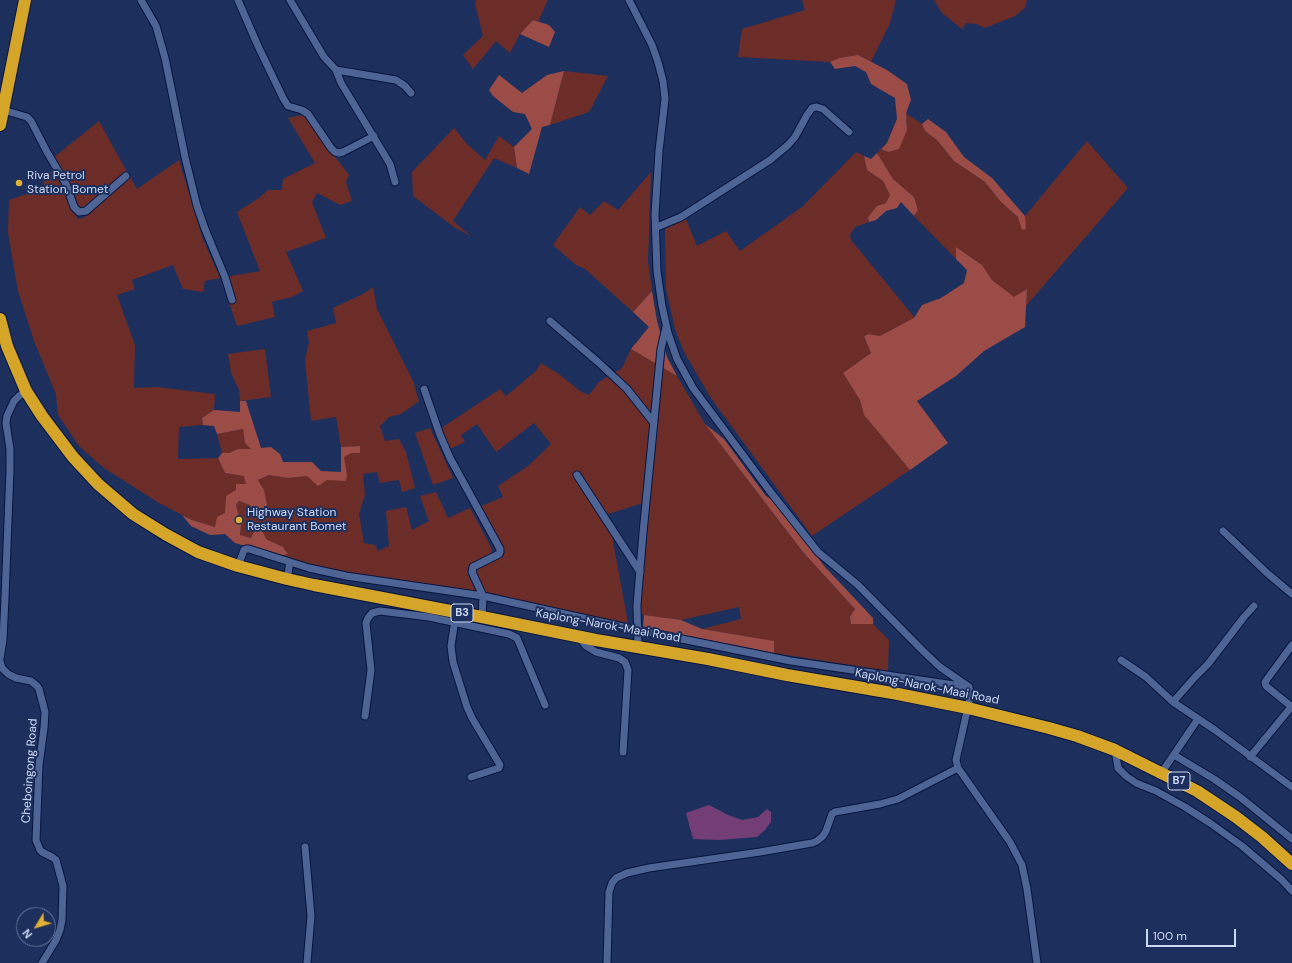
<!DOCTYPE html>
<html>
<head>
<meta charset="utf-8">
<style>
  body { margin:0 }
  #map { position:relative; width:1292px; height:963px; overflow:hidden; background:#1d2f5c; font-family:"DM Sans",sans-serif }
  canvas { display:block }
  .north { position:absolute; left:16px; top:907px; width:40px; height:40px; box-sizing:border-box; background:#1d2f5c; border:1px solid #637399; border-radius:50%; rotate:232deg; font-size:11px; font-weight:700; line-height:16px; text-align:center; color:#cbd8f5 }
  .north::after { content:''; display:block; margin:auto; width:14px; height:18px; background:#e1af34; clip-path:polygon(50% 0,100% 100%,50% 72%,0 100%) }
  .scale { position:absolute; left:1146px; top:929px; width:90px; height:18px; box-sizing:border-box; border:2px solid #cbd8f5; border-top:0; padding-left:5px; font-size:12px; line-height:14px; white-space:nowrap; color:#cbd8f5; -webkit-text-stroke:3px #1d2f5c; paint-order:stroke }
</style>
</head>
<body>
<div id="map">
<canvas width="1292" height="963"></canvas>
<div class="north">N</div>
<div class="scale">100 m</div>
</div>
<script>
const ctx = document.querySelector('canvas').getContext('2d');
ctx.lineJoin = 'round';
function fillPath(path, color) { ctx.fillStyle = color; ctx.fill(path, 'evenodd'); }
const toPath = rows => new Path2D(rows.map(r => 'M' + r).join(''));
function stroke(path, color, width, dash) { ctx.strokeStyle = color; ctx.lineWidth = width; ctx.lineCap = dash ? 'butt' : 'round'; ctx.setLineDash(dash || []); ctx.stroke(path); }
function label(font, color, halo, rows, align = 'center') {
  ctx.font = font + ' "DM Sans",sans-serif'; ctx.lineWidth = 4; ctx.setLineDash([]); ctx.textBaseline = 'middle'; ctx.strokeStyle = halo; ctx.fillStyle = color; for (const [text, x, y, turn = 0] of rows) {
    ctx.save(); ctx.translate(x, y); ctx.rotate((+turn || 0) * Math.PI / 180); ctx.textAlign = isNaN(turn) ? turn : align; if (halo) ctx.strokeText(text, 0, 0); ctx.fillText(text, 0, 0); ctx.restore();
  }
}
const green = toPath([
  [476,0,547,0,547,2,538,22,533,20,520,34,510,53,496,41,473,69,463,55,483,36,475,4],
  [802,0,896,0,890,23,871,62,858,55,839,58,830,62,738,57,742,29,805,10],
  [934,0,1027,0,1025,8,1015,16,985,28,976,24,967,23,962,29,942,13],
  [564,71,608,76,589,112,550,125],
  [906,113,922,124,925,131,937,140,954,161,985,182,1001,202,1018,217,1026,229,1025,216,1087,141,1128,188,1026,306,1027,289,1014,298,992,280,982,265,956,247,956,259,914,216,918,210,914,197,893,179,877,153,881,149,888,152,907,130],
  [303,115,349,175,346,182,352,201,340,205,317,193,312,202,326,238,286,252,303,291,292,297,272,302,275,317,237,326,221,278,205,281,203,292,183,289,173,265,132,280,135,289,117,295,135,345,134,388,157,387,215,394,214,410,202,418,203,425,179,427,178,459,218,458,225,473,245,476,246,485,236,490,225,513,215,527,192,520,159,503,104,468,79,446,58,415,56,394,34,341,18,291,8,233,9,200,45,188,43,180,53,170,61,181,68,203,78,219,84,218,130,177,137,189,179,160,202,237,220,278,260,271,237,212,259,198,268,190,282,190,283,179,315,163,288,118],
  [99,121,127,172,84,209,80,209,77,206,53,158],
  [454,128,467,144,485,160,499,136,514,147,517,168,494,158,453,221,472,237,454,227,413,196,412,172],
  [856,152,864,156,867,170,883,181,890,195,886,203,877,206,868,217,869,222,855,227,850,235,851,240,915,318,880,336,869,334,864,336,871,353,843,373,860,400,864,415,910,470,812,536,711,398,684,352,675,329,666,288,665,229,686,219,697,246,726,231,740,251,802,207],
  [651,172,648,261,652,291,633,312,585,269,576,265,553,245,580,207,590,215,604,201,618,210],
  [373,287,377,309,413,381,419,401,401,414,389,417,380,426,385,441,399,439,406,452,415,488,402,492,399,480,380,483,377,472,363,474,365,495,359,514,364,543,375,545,378,551,389,546,386,511,406,507,412,530,429,521,420,496,436,492,448,518,470,508,491,547,492,554,470,568,468,575,477,592,365,575,311,566,281,556,288,554,283,547,266,539,240,536,241,525,236,505,239,501,251,505,255,517,264,490,258,480,269,475,288,478,307,476,327,480,347,475,343,457,360,446,341,447,336,417,311,421,305,360,309,342,307,331,336,323,333,308,365,293],
  [265,349,271,397,240,401,239,390,231,373,228,354],
  [631,349,677,376,705,424,803,552,855,609,850,617,851,624,873,624,889,640,888,671,774,653,773,641,702,629,741,619,739,607,681,620,644,615,635,611,643,503,608,514,628,623,485,594,475,573,476,570,504,555,479,507,503,497,498,486,528,466,551,444,534,423,496,452,477,424,461,435,465,442,450,449,440,429,500,389,506,396,536,371,541,363,559,374,580,391,589,395,599,382,622,368],
  [430,428,453,478,433,485,415,433],
  [243,429,245,443,251,449,238,449,229,453,222,453,217,434]
]);
const forest = toPath([
  [533,20,549,25,555,32,549,47,520,34],
  [858,55,887,70,907,84,911,100,906,113,907,130,899,149,888,152,881,149,887,143,897,119,895,98,871,84,866,72,855,66,835,69,830,62,839,58],
  [564,71,550,125,542,127,529,174,517,168,514,147,532,129,525,114,513,112,493,96,489,90,499,75,522,93,547,75],
  [928,119,946,132,964,157,992,178,1025,216,1026,229,1022,230,1018,217,1001,202,985,182,954,161,937,140,925,131,922,124],
  [877,153,893,179,914,197,918,210,914,216,901,202,897,208,886,211,876,220,869,222,868,217,877,206,886,203,890,195,883,181,867,170,864,156,871,159],
  [956,247,982,265,992,280,1014,297,1027,289,1025,327,984,351,956,376,917,401,948,443,910,470,864,415,860,400,843,373,871,353,864,336,869,334,880,336,914,318,922,305,941,298,964,283,967,270,956,259],
  [652,291,657,321,667,357,677,376,631,349,649,327,633,312],
  [240,401,246,401,261,448,271,447,280,454,283,462,312,462,321,471,341,472,341,447,360,446,360,453,351,453,344,457,347,475,346,481,327,480,318,486,307,476,288,478,269,475,258,480,264,490,267,505,263,517,255,517,250,505,239,501,236,505,241,525,240,535,251,538,254,532,262,530,266,539,283,547,288,554,281,556,235,543,225,534,210,535,191,526,182,515,192,520,215,527,217,517,225,513,226,496,236,490,236,484,246,484,244,476,225,473,218,458,222,453,229,453,238,449,251,449,245,443,243,429,217,434,214,426,203,425,202,418,214,410,240,412],
  [705,424,724,439,766,496,776,502,825,567,873,618,873,624,851,624,850,617,855,609,803,552],
  [644,615,681,620,702,629,774,641,774,653,643,627]
]);
const water = toPath([
  [709,805,728,815,742,820,758,817,767,809,771,812,771,822,765,830,757,837,719,840,693,839,686,813]
]);
const street = toPath([
  [141,0,156,26,165,58,185,157,197,206,205,229,225,277,232,300],
  [238,0,258,46,283,98,288,106,302,110,308,114,331,148,335,152,339,153,343,152,374,136],
  [290,0,324,57,336,70,396,80,405,86,411,93],
  [629,0,652,45,658,62,663,81,665,99,659,151,655,214,657,271,662,306,668,333,677,359,693,388,769,490,818,552,858,585,923,651,940,667,969,687,970,692,970,698,956,760,958,768,1010,842,1022,865,1027,889,1037,963],
  [336,70,341,83,390,164,395,182],
  [3,110,27,117,31,121,47,152,66,184,74,207,79,212,86,211,126,176],
  [657,227,681,217,770,160,788,145,795,137,807,115,812,108,817,107,823,109,849,132],
  [550,321,598,362,627,389,654,423],
  [424,389,440,435,450,458,500,549,500,552,499,554,473,567,472,572,483,596,482,617],
  [577,475,640,572],
  [1223,531,1267,573,1292,594],
  [238,566,244,550,246,549,249,549,309,568,346,576,483,596,637,630,791,661,968,687],
  [287,579,290,562],
  [455,620,451,646,453,662,467,707,472,718,500,765,499,768,471,777],
  [578,636,586,646,596,652,619,658,625,662,628,670,623,752],
  [1292,645,1265,682,1266,686,1292,707],
  [638,647,637,605,643,533,661,349,666,327],
  [0,659,3,640,5,598,10,470,10,449,6,423,7,416,14,401,19,396,26,391],
  [1121,660,1146,677,1173,702,1215,730,1292,787],
  [0,661,2,668,8,674,16,678,31,681,37,686,39,689,45,712,44,728,39,765,36,840,40,850,42,852,52,857,56,860,63,886,62,920,60,930,56,940,42,963],
  [1173,702,1195,677,1208,664,1244,617,1254,606],
  [365,716,371,670,366,623,368,618,372,613,380,611,429,617,509,634,517,638,545,705],
  [1115,750,1118,768,1126,776,1136,783,1156,791,1185,807,1210,823,1242,846,1282,880,1292,891],
  [1174,755,1214,779,1240,797,1292,839],
  [1250,757,1292,706],
  [1162,772,1198,719],
  [305,847,311,916,307,963],
  [607,963,609,892,612,883,616,878,627,873,649,868,760,852,812,843,817,841,823,836,826,831,832,814,835,812,880,804,898,799,958,768]
]);
const highway = toPath([
  [0,125,25,0],
  [0,319,7,346,26,391,42,416,73,457,98,484,133,514,165,534,198,552,238,566,287,579,314,585,482,617,596,640,708,659,787,675,898,694,968,708,1049,728,1077,736,1115,750,1197,791,1236,817,1262,837,1292,864]
]);
const markers = [
  [19,183,4,"#e1af34"],
  [239,520,4,"#e1af34"]
];
const shields = [
  [462,613,22],
  [1179,781,22]
];
const shieldNames = [
  ["B3",462,613],
  ["B7",1179,781]
];
const poiNames = [
  ["Riva Petrol",27,176],
  ["Station, Bomet",27,190],
  ["Highway Station",247,513],
  ["Restaurant Bomet",247,527]
];
const streetNames = [
  ["Kaplong-Narok-Maai Road",608,626,10],
  ["Kaplong-Narok-Maai Road",927,687,11],
  ["Cheboingong Road",30,771,-86]
];
fillPath(green, '#6c2d29');
fillPath(forest, '#9c4c46');
fillPath(water, '#733e76');
stroke(street, '#07153f', 9);
stroke(highway, '#07153f', 14);
stroke(street, '#4e6495', 7);
stroke(highway, '#d5a529', 12);
for (const [x, y, r, color] of markers) { const dot = new Path2D(); dot.arc(x, y, r, 0, 2 * Math.PI); ctx.fillStyle = color; ctx.fill(dot); stroke(dot, '#1d2f5c', 1.5); }
for (const [x, y, w] of shields) { const box = new Path2D(); box.roundRect(x - w / 2, y - 9, w, 18, 3); ctx.fillStyle = '#1d2f5c'; ctx.fill(box); stroke(box, '#cbd8f5', 1); }
label('bold 11px', '#cbd8f5', null, shieldNames);
label('12px', '#cbd8f5', '#1d2f5c', poiNames, 'left');
label('12px', '#cbd8f5', '#1d2f5c', streetNames);
</script>
</body>
</html>
